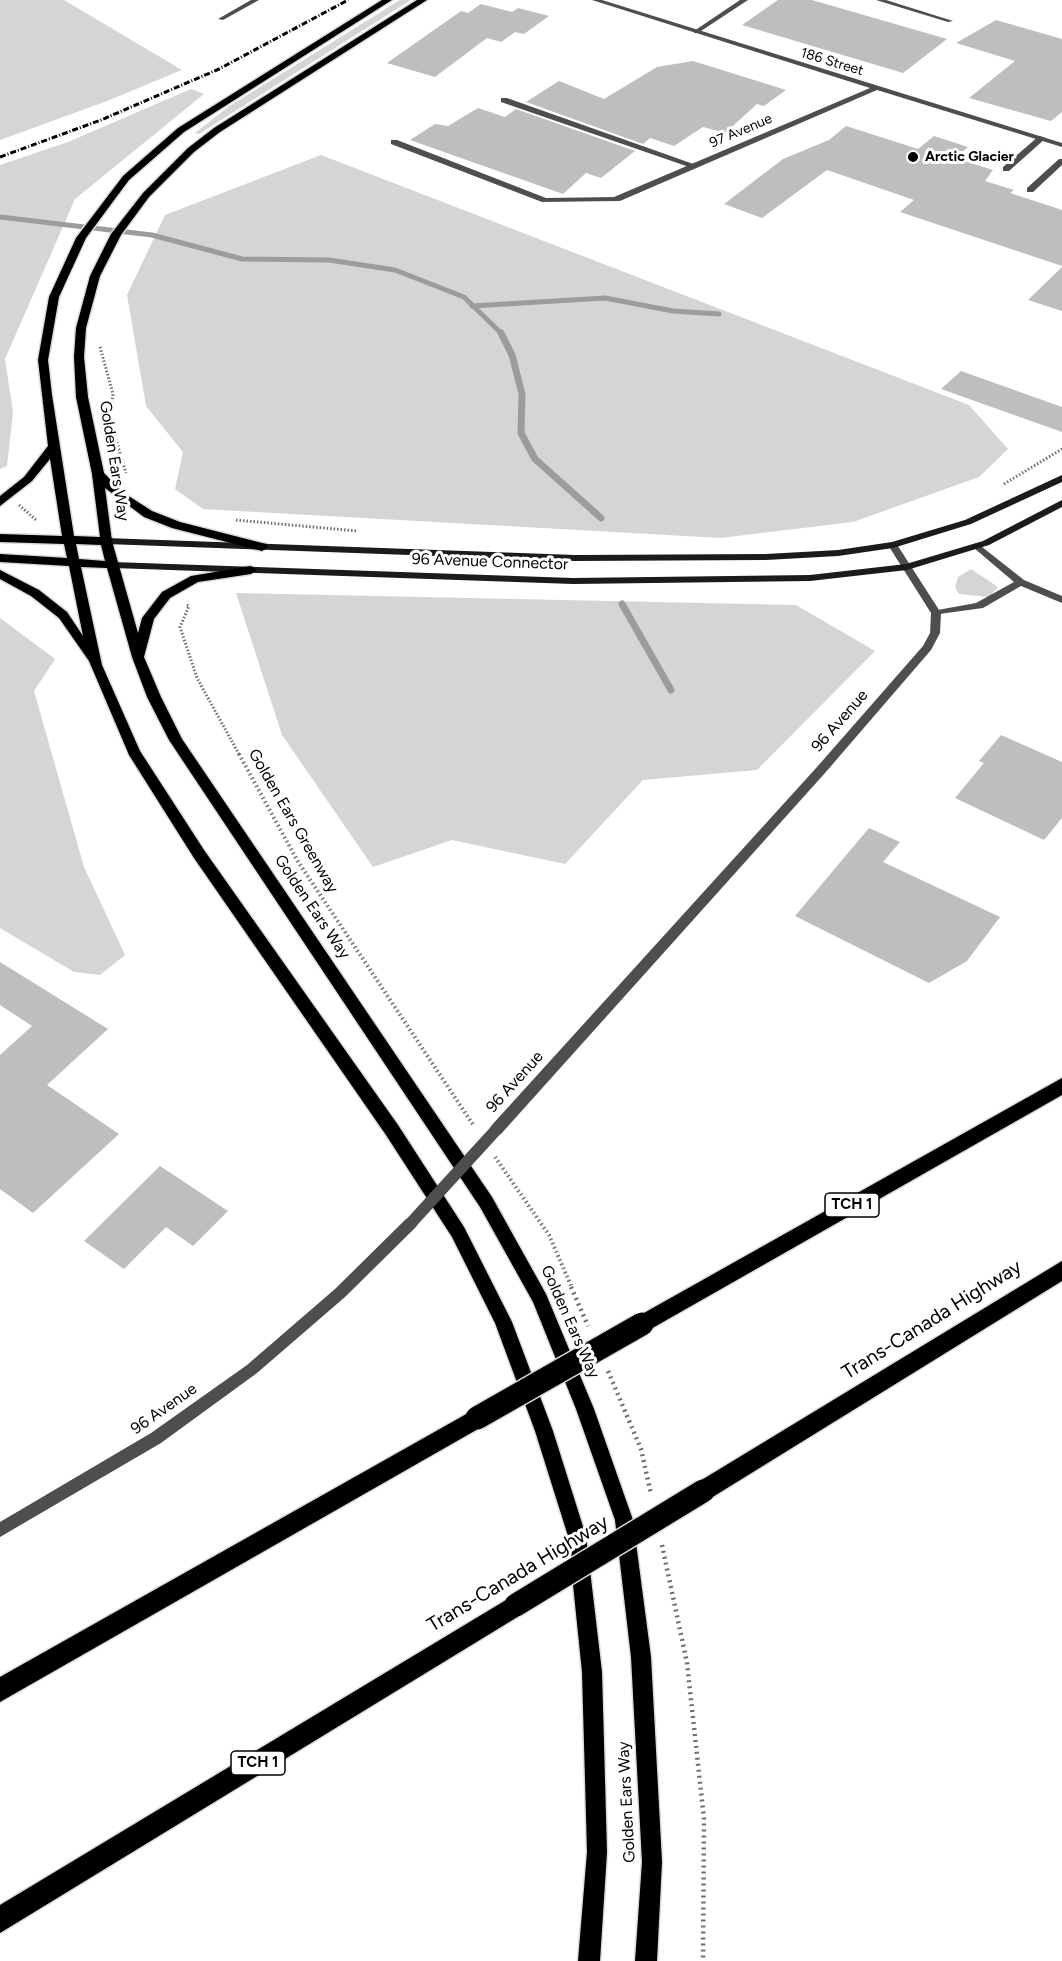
<!DOCTYPE html>
<html>
<head>
<meta charset="utf-8">
<style>
  body { margin:0 }
  canvas { display:block; background:#fff }
</style>
</head>
<body>
<canvas width="1062" height="1961"></canvas>
<script>
const ctx = document.querySelector('canvas').getContext('2d');
ctx.lineJoin = 'round';
function fillPath(path, color) { ctx.fillStyle = color; ctx.fill(path, 'evenodd'); }
const toPath = rows => new Path2D(rows.map(r => 'M' + r).join(''));
function stroke(path, color, width, dash) { ctx.strokeStyle = color; ctx.lineWidth = width; ctx.lineCap = dash ? 'butt' : 'round'; ctx.setLineDash(dash || []); ctx.stroke(path); }
function label(font, color, halo, rows, align = 'center') {
  ctx.font = font + ' Figtree,sans-serif'; ctx.lineWidth = 6; ctx.setLineDash([]); ctx.textBaseline = 'middle'; ctx.strokeStyle = halo; ctx.fillStyle = color; for (const [text, x, y, turn = 0] of rows) {
    ctx.save(); ctx.translate(x, y); ctx.rotate((+turn || 0) * Math.PI / 180); ctx.textAlign = isNaN(turn) ? turn : align; if (halo) ctx.strokeText(text, 0, 0); ctx.fillText(text, 0, 0); ctx.restore();
  }
}
const green = toPath([
  [0,0,64,0,182,70,107,101,0,140],
  [400,0,411,0,199,134,195,133,228,107],
  [191,89,204,94,75,199,5,359,13,412,7,466,0,469,0,165,68,142],
  [321,155,969,405,1008,449,979,477,853,522,720,538,203,509,175,489,183,452,146,406,127,295,165,215],
  [971,569,998,587,989,597,959,594,955,587,958,577],
  [236,593,796,605,875,651,757,770,643,780,565,864,452,840,373,867,282,735],
  [0,618,55,659,34,691,84,867,125,955,100,975,74,972,0,928]
]);
const streamFar1 = toPath([
  [0,217,152,235,242,259,329,260,395,270,464,297,502,334],
  [472,306,605,298,673,311,719,314]
]);
const stream = toPath([
  [501,333,512,355,522,394,521,433,535,459,601,518],
  [622,604,671,690]
]);
const building = toPath([
  [778,0,812,0,947,39,903,73,742,25],
  [481,4,512,12,518,8,549,16,524,34,515,32,501,42,487,38,435,77,387,63,461,11,468,13],
  [996,20,1062,39,1062,112,1051,121,969,98,1015,61,956,43],
  [693,61,786,90,764,106,757,104,725,133,703,127,674,146,650,138,643,144,526,102,559,81,604,99,657,67],
  [478,108,505,117,516,109,635,151,601,178,586,173,563,194,410,140,435,124,448,126],
  [846,126,918,149,934,136,968,147,955,158,993,170,985,181,1014,190,1010,193,1062,210,1062,266,900,212,914,200,827,170,762,218,724,204,783,159,829,140],
  [1062,267,1062,311,1028,300],
  [961,371,1062,407,1062,432,941,389],
  [1001,735,1062,762,1062,818,1044,840,955,798,984,763,979,761],
  [869,828,900,842,883,862,1000,917,967,961,929,983,795,916],
  [0,962,108,1029,47,1085,119,1134,33,1213,0,1189,0,1055,32,1026,0,1005],
  [160,1166,228,1211,193,1246,166,1227,124,1269,84,1241]
]);
const pathFar2 = toPath([
  [100,347,113,394,110,420,126,473],
  [1004,484,1062,449],
  [19,505,36,520],
  [236,520,357,531],
  [187,605,189,606,180,627,197,678,240,756]
]);
const pathFar1 = toPath([
  [239,754,297,860,474,1126],
  [495,1157,549,1235,572,1288]
]);
const path = toPath([
  [571,1287,588,1326],
  [608,1371,641,1449,651,1494],
  [662,1545,687,1663,704,1819,703,1961]
]);
const service = toPath([
  [251,0,259,0,223,20,218,19,251,0],
  [740,0,748,0,698,33,694,33,694,31,740,0],
  [876,0,886,0,953,21,948,22,876,0],
  [501,98,507,98,699,166,692,168,501,102,501,98],
  [1039,136,1046,138,1009,171,1003,171,1003,167,1039,136],
  [391,140,397,140,546,198,617,197,621,199,617,201,542,202,391,144,391,140],
  [1059,159,1062,159,1062,165,1033,192,1027,192,1027,188,1059,159],
  [977,543,1024,580,1062,596,1062,603,1021,586,983,608,932,615,932,611,976,603,1014,582,974,548,974,544,977,543]
]);
const minor = toPath([
  [592,0,602,0,1062,143,1062,147,877,90,620,201,614,201,614,197,870,88,592,0]
]);
const tertiary = toPath([
  [893,542,896,543,941,613,940,633,931,650,825,773,501,1134,496,1135,491,1134,490,1130,491,1126,817,767,923,646,930,633,931,613,888,545,893,542],
  [411,1217,416,1219,418,1223,416,1227,345,1297,257,1373,161,1443,0,1537,0,1522,151,1433,247,1365,335,1289,406,1219,411,1217]
]);
const secondary = toPath([
  [1062,475,1062,482,971,524,893,548,838,556,766,560,575,561,106,544,101,541,106,538,575,555,766,554,838,550,892,542,965,520,1062,475],
  [1062,500,1062,507,989,545,907,570,810,581,573,584,113,568,108,565,113,562,573,578,810,575,906,564,983,541,1062,500]
]);
const primary = toPath([
  [382,0,392,0,184,132,129,180,86,238,59,297,48,360,52,395,74,536,100,537,92,474,76,397,74,357,76,328,90,276,111,234,143,193,188,148,214,128,417,0,427,0,220,132,194,152,149,197,121,235,100,276,86,328,84,357,88,397,104,473,124,493,152,511,180,522,266,544,268,547,262,551,172,528,144,517,105,488,112,541,138,633,142,618,162,592,191,576,251,566,257,570,251,574,198,582,170,598,154,619,144,657,161,697,182,739,492,1197,546,1294,594,1409,633,1520,651,1657,662,1862,657,1961,635,1961,642,1862,631,1657,615,1520,576,1409,533,1302,480,1207,169,740,147,697,132,657,107,568,81,567,102,665,140,751,204,850,398,1125,464,1227,512,1322,553,1431,586,1536,602,1672,607,1852,600,1961,578,1961,587,1852,582,1672,568,1536,535,1431,495,1323,452,1237,386,1135,194,858,129,755,89,661,59,618,31,596,0,579,0,570,39,590,67,612,83,636,69,566,0,562,0,554,67,558,64,544,0,542,0,534,62,536,50,459,32,481,0,506,0,496,24,477,48,446,38,360,49,297,76,238,123,176,178,128,382,0],
  [76,544,101,545,105,561,79,559,76,544]
]);
const motorway = toPath([
  [1062,1078,1062,1095,649,1330,642,1333,635,1330,632,1324,635,1318,1062,1078],
  [1062,1261,1062,1281,711,1498,703,1501,695,1498,692,1491,695,1484,1062,1261],
  [477,1408,485,1411,488,1418,485,1425,0,1702,0,1677,477,1408],
  [516,1594,524,1597,528,1605,524,1613,0,1933,0,1905,516,1594]
]);
const rail = toPath([
  [0,157,101,120,219,69,348,0]
]);
const tertiaryBridge = toPath([
  [411,1223,496,1130]
]);
const motorwayBridge = toPath([
  [477,1418,642,1324],
  [516,1605,703,1491]
]);
const markers = [
  [913,157,6,"#000"]
];
const farStreetnames = [
  ["186 Street",832,62,17],
  ["97 Avenue",741,131,-23]
];
const farPoinames = [
  ["Arctic Glacier",925,157]
];
const shields = [
  [852,1205,54],
  [258,1763,54]
];
const shieldNames = [
  ["TCH 1",852,1205],
  ["TCH 1",258,1763]
];
const streetNames = [
  ["Golden Ears Way",114,461,81],
  ["96 Avenue Connector",490,562,2],
  ["96 Avenue",840,721,-49],
  ["Golden Ears Greenway",293,821,60],
  ["Golden Ears Way",312,907,56],
  ["96 Avenue",515,1082,-48],
  ["Golden Ears Way",570,1322,66],
  ["96 Avenue",164,1409,-35],
  ["Golden Ears Way",627,1802,-93]
];
const nearStreetnames = [
  ["Trans-Canada Highway",932,1320,-32],
  ["Trans-Canada Highway",518,1574,-31]
];
fillPath(green, '#d5d5d5');
stroke(streamFar1, '#9c9c9c', 5);
stroke(stream, '#9c9c9c', 7);
fillPath(building, '#bebebe');
stroke(primary, '#dbdbdb', 3);
stroke(motorway, '#dbdbdb', 3);
stroke(pathFar2, '#707070', 3, [1.5, 2]);
stroke(pathFar1, '#707070', 4, [1.5, 3]);
stroke(path, '#707070', 4.5, [2, 4]);
fillPath(service, '#4e4e4e');
fillPath(minor, '#4e4e4e');
fillPath(tertiary, '#4e4e4e');
fillPath(secondary, '#1b1b1b');
fillPath(primary, '#000');
fillPath(motorway, '#000');
stroke(rail, '#000', 3, [6, 2, 1, 2]);
stroke(motorwayBridge, '#dbdbdb', 26, []);
stroke(tertiaryBridge, '#4e4e4e', 12);
stroke(motorwayBridge, '#000', 23);
for (const [x, y, r, color] of markers) { const dot = new Path2D(); dot.arc(x, y, r, 0, 2 * Math.PI); ctx.fillStyle = color; ctx.fill(dot); stroke(dot, '#fff', 2); }
label('14px', '#000', '#fff', farStreetnames);
label('bold 14px', '#000', '#fff', farPoinames, 'left');
for (const [x, y, w] of shields) { const box = new Path2D(); box.roundRect(x - w / 2, y - 12, w, 24, 4.5); ctx.fillStyle = '#fff'; ctx.fill(box); stroke(box, '#000', 1.5); }
label('bold 15px', '#000', null, shieldNames);
label('16px', '#000', '#fff', streetNames);
label('20px', '#000', '#fff', nearStreetnames);
</script>
</body>
</html>
